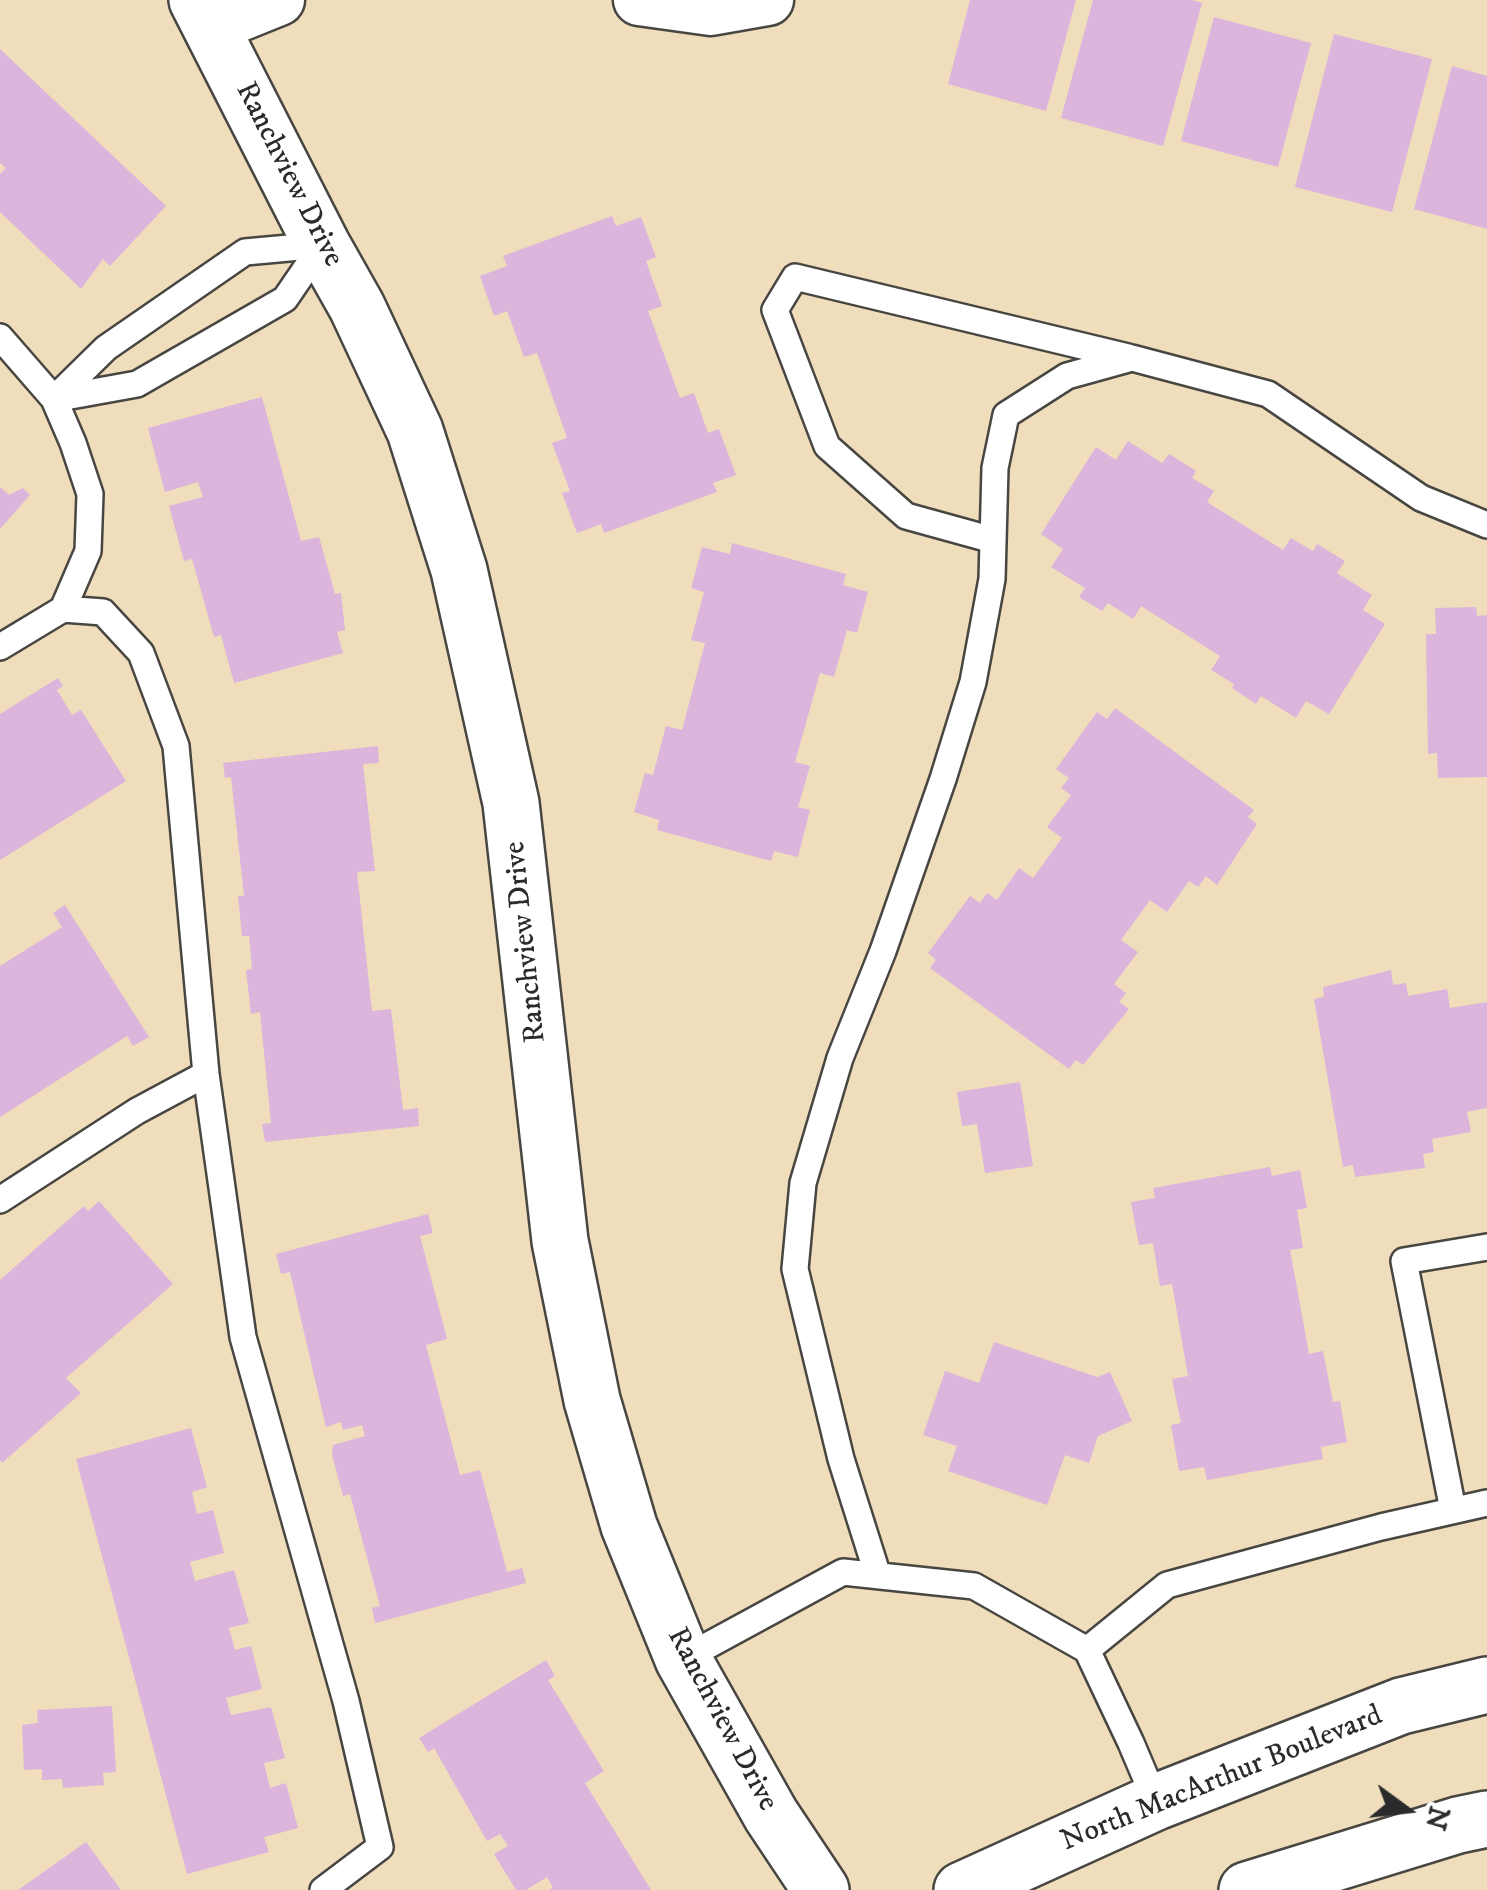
<!DOCTYPE html>
<html>
<head>
<meta charset="utf-8">
<style>
  body { margin:0 }
  #map { position:relative; width:1487px; height:1890px; overflow:hidden; background:#efddbc; font-family:"IM FELL DW Pica",serif }
  canvas { display:block }
  .north { position:absolute; left:1357px; top:1760px; width:100px; height:100px; -webkit-text-stroke:8px #fff; paint-order:stroke; rotate:105deg; font-size:28px; font-weight:700; line-height:40px; text-align:center; color:#2b2b2b }
  .north::after { content:''; display:block; margin:auto; width:35px; height:45px; background:#2b2b2b; clip-path:polygon(50% 0,100% 100%,50% 72%,0 100%) }
</style>
</head>
<body>
<div id="map">
<canvas width="1487" height="1890"></canvas>
<div class="north">N</div>
</div>
<script>
const ctx = document.querySelector('canvas').getContext('2d');
ctx.lineJoin = 'round';
function fillPath(path, color) { ctx.fillStyle = color; ctx.fill(path, 'evenodd'); }
const toPath = rows => new Path2D(rows.map(r => 'M' + r).join(''));
function stroke(path, color, width, dash) { ctx.strokeStyle = color; ctx.lineWidth = width; ctx.lineCap = dash ? 'butt' : 'round'; ctx.setLineDash(dash || []); ctx.stroke(path); }
function label(font, color, halo, rows, align = 'center') {
  ctx.font = font + ' "IM FELL DW Pica",serif'; ctx.lineWidth = 8; ctx.setLineDash([]); ctx.textBaseline = 'middle'; ctx.strokeStyle = halo; ctx.fillStyle = color; for (const [text, x, y, turn = 0] of rows) {
    ctx.save(); ctx.translate(x, y); ctx.rotate((+turn || 0) * Math.PI / 180); ctx.textAlign = isNaN(turn) ? turn : align; if (halo) ctx.strokeText(text, 0, 0); ctx.fillText(text, 0, 0); ctx.restore();
  }
}
const building = toPath([
  [970,0,1076,0,1046,111,948,84],
  [1093,0,1192,0,1202,3,1163,146,1061,118],
  [1214,17,1311,43,1278,167,1181,141],
  [1334,34,1432,59,1392,212,1295,187],
  [0,49,166,206,110,266,103,259,81,289,0,212,0,174,6,168,0,163],
  [1452,66,1487,76,1487,229,1414,209],
  [612,216,616,226,641,217,656,257,646,261,662,306,648,311,680,398,694,393,708,433,719,429,736,475,713,483,717,492,604,533,601,524,577,533,562,493,570,491,552,443,567,438,537,353,524,357,507,311,494,316,480,276,507,266,503,256],
  [262,397,301,541,319,537,335,594,341,593,345,630,337,632,343,653,234,683,221,635,214,637,192,559,184,561,169,506,203,497,198,482,165,492,148,428],
  [1128,441,1162,463,1169,454,1196,471,1192,478,1214,491,1207,502,1283,550,1291,538,1313,551,1317,544,1345,561,1337,573,1372,595,1363,610,1385,624,1329,714,1306,701,1296,718,1261,696,1256,704,1232,688,1234,684,1211,670,1220,656,1141,606,1133,619,1108,603,1102,611,1079,597,1085,588,1051,567,1063,549,1041,534,1096,447,1116,460],
  [0,487,9,495,23,488,30,495,0,529],
  [732,543,846,574,843,585,868,592,857,633,847,630,834,677,820,673,795,762,810,766,798,807,810,810,798,857,774,851,771,861,657,830,659,820,634,812,645,773,653,775,666,726,682,730,705,643,691,640,704,592,691,588,702,547,730,554],
  [1476,607,1477,616,1487,615,1487,777,1438,778,1437,753,1428,754,1426,634,1436,634,1435,608],
  [58,678,63,686,57,690,72,715,81,710,126,781,0,860,0,714],
  [1115,708,1254,810,1248,817,1257,824,1217,885,1206,876,1198,887,1189,881,1167,912,1150,900,1121,940,1138,952,1114,984,1126,993,1119,1002,1129,1009,1083,1065,1076,1060,1069,1069,930,968,936,960,928,953,970,896,980,903,987,893,997,900,1019,868,1033,878,1062,838,1047,827,1071,795,1061,788,1069,778,1056,769,1097,712,1107,719],
  [378,746,379,763,363,764,375,871,357,872,372,1011,391,1009,403,1110,418,1108,419,1126,265,1142,262,1124,271,1123,260,1012,251,1014,246,970,252,969,249,936,242,936,238,896,244,896,231,777,225,778,223,763],
  [65,905,149,1037,133,1046,127,1036,0,1117,0,966,62,927,53,913],
  [1391,970,1393,985,1406,983,1408,996,1447,989,1450,1008,1487,1002,1487,1108,1467,1112,1471,1132,1432,1139,1434,1152,1423,1154,1425,1168,1355,1177,1353,1165,1343,1167,1314,999,1324,997,1323,987],
  [1020,1082,1033,1166,985,1173,977,1124,962,1126,957,1092],
  [1270,1167,1272,1176,1300,1170,1307,1208,1297,1210,1303,1248,1290,1250,1309,1354,1323,1351,1333,1402,1340,1401,1347,1442,1321,1447,1323,1459,1207,1480,1204,1467,1179,1471,1171,1425,1181,1423,1172,1379,1188,1376,1172,1284,1160,1286,1153,1243,1139,1245,1131,1202,1155,1198,1153,1188],
  [99,1201,173,1284,66,1378,81,1393,2,1463,0,1460,0,1280,84,1206,88,1211],
  [428,1214,433,1233,420,1236,447,1339,426,1345,460,1475,480,1470,507,1572,522,1568,526,1583,375,1623,372,1608,380,1606,350,1494,343,1496,332,1455,333,1445,365,1436,362,1425,343,1430,341,1422,326,1427,290,1272,281,1274,276,1254],
  [994,1342,1097,1377,1110,1372,1132,1421,1098,1436,1089,1463,1065,1455,1047,1505,948,1471,957,1446,923,1435,945,1371,979,1383],
  [191,1428,207,1487,192,1492,197,1514,213,1510,224,1553,190,1562,195,1581,234,1570,249,1623,229,1628,235,1650,251,1646,262,1689,226,1698,231,1715,271,1707,285,1758,264,1763,270,1788,286,1783,298,1828,264,1837,269,1852,187,1874,76,1459],
  [546,1660,555,1676,548,1680,604,1771,585,1783,651,1890,549,1890,553,1888,547,1877,526,1890,516,1890,494,1854,508,1846,500,1834,487,1841,434,1748,428,1752,419,1738],
  [112,1706,116,1772,103,1773,104,1785,63,1788,62,1779,42,1780,42,1769,24,1770,22,1725,38,1723,37,1710],
  [86,1842,121,1890,18,1890]
]);
const service = toPath([
  [322,245,285,299,137,384,54,399,106,348,245,252,322,245],
  [0,337,54,399,73,443,90,494,88,551,63,609,0,647],
  [993,540,906,516,827,446,775,310,795,277,1128,357],
  [63,609,103,612,141,653,176,746,206,1074,243,1337,346,1701,380,1847,323,1890],
  [0,1200,137,1111,206,1074],
  [1453,1510,1404,1261,1487,1247],
  [878,1576,841,1459,795,1269,803,1183,840,1058,883,951,943,779,973,682,992,579,995,468,1006,415,1067,376,1132,358,1268,394,1421,498,1487,525],
  [1087,1650,1167,1585,1381,1527,1487,1503],
  [683,1659,843,1572,974,1586,1087,1650,1131,1743,1156,1802]
]);
const minor = toPath([
  [639,0,711,10,768,0],
  [212,27,279,0]
]);
const tertiary = toPath([
  [197,0,322,245,357,307,415,431,459,570,511,803,560,1241,592,1400,629,1526,683,1659,771,1815,821,1890]
]);
const secondary = toPath([
  [962,1890,1156,1802,1401,1706,1487,1685],
  [1247,1890,1458,1825,1487,1819]
]);
const streetNames = [
  ["Ranchview Drive",288,175,63],
  ["Ranchview Drive",527,942,-96],
  ["Ranchview Drive",721,1720,62],
  ["North MacArthur Boulevard",1222,1780,-22]
];
fillPath(building, '#dbb5db');
stroke(service, '#484641', 30);
stroke(minor, '#484641', 55);
stroke(tertiary, '#484641', 60);
stroke(secondary, '#484641', 60);
stroke(service, '#fff', 25);
stroke(minor, '#fff', 50);
stroke(tertiary, '#fff', 55);
stroke(secondary, '#fff', 55);
label('30px', '#2b2b2b', '#fff', streetNames);
</script>
</body>
</html>
